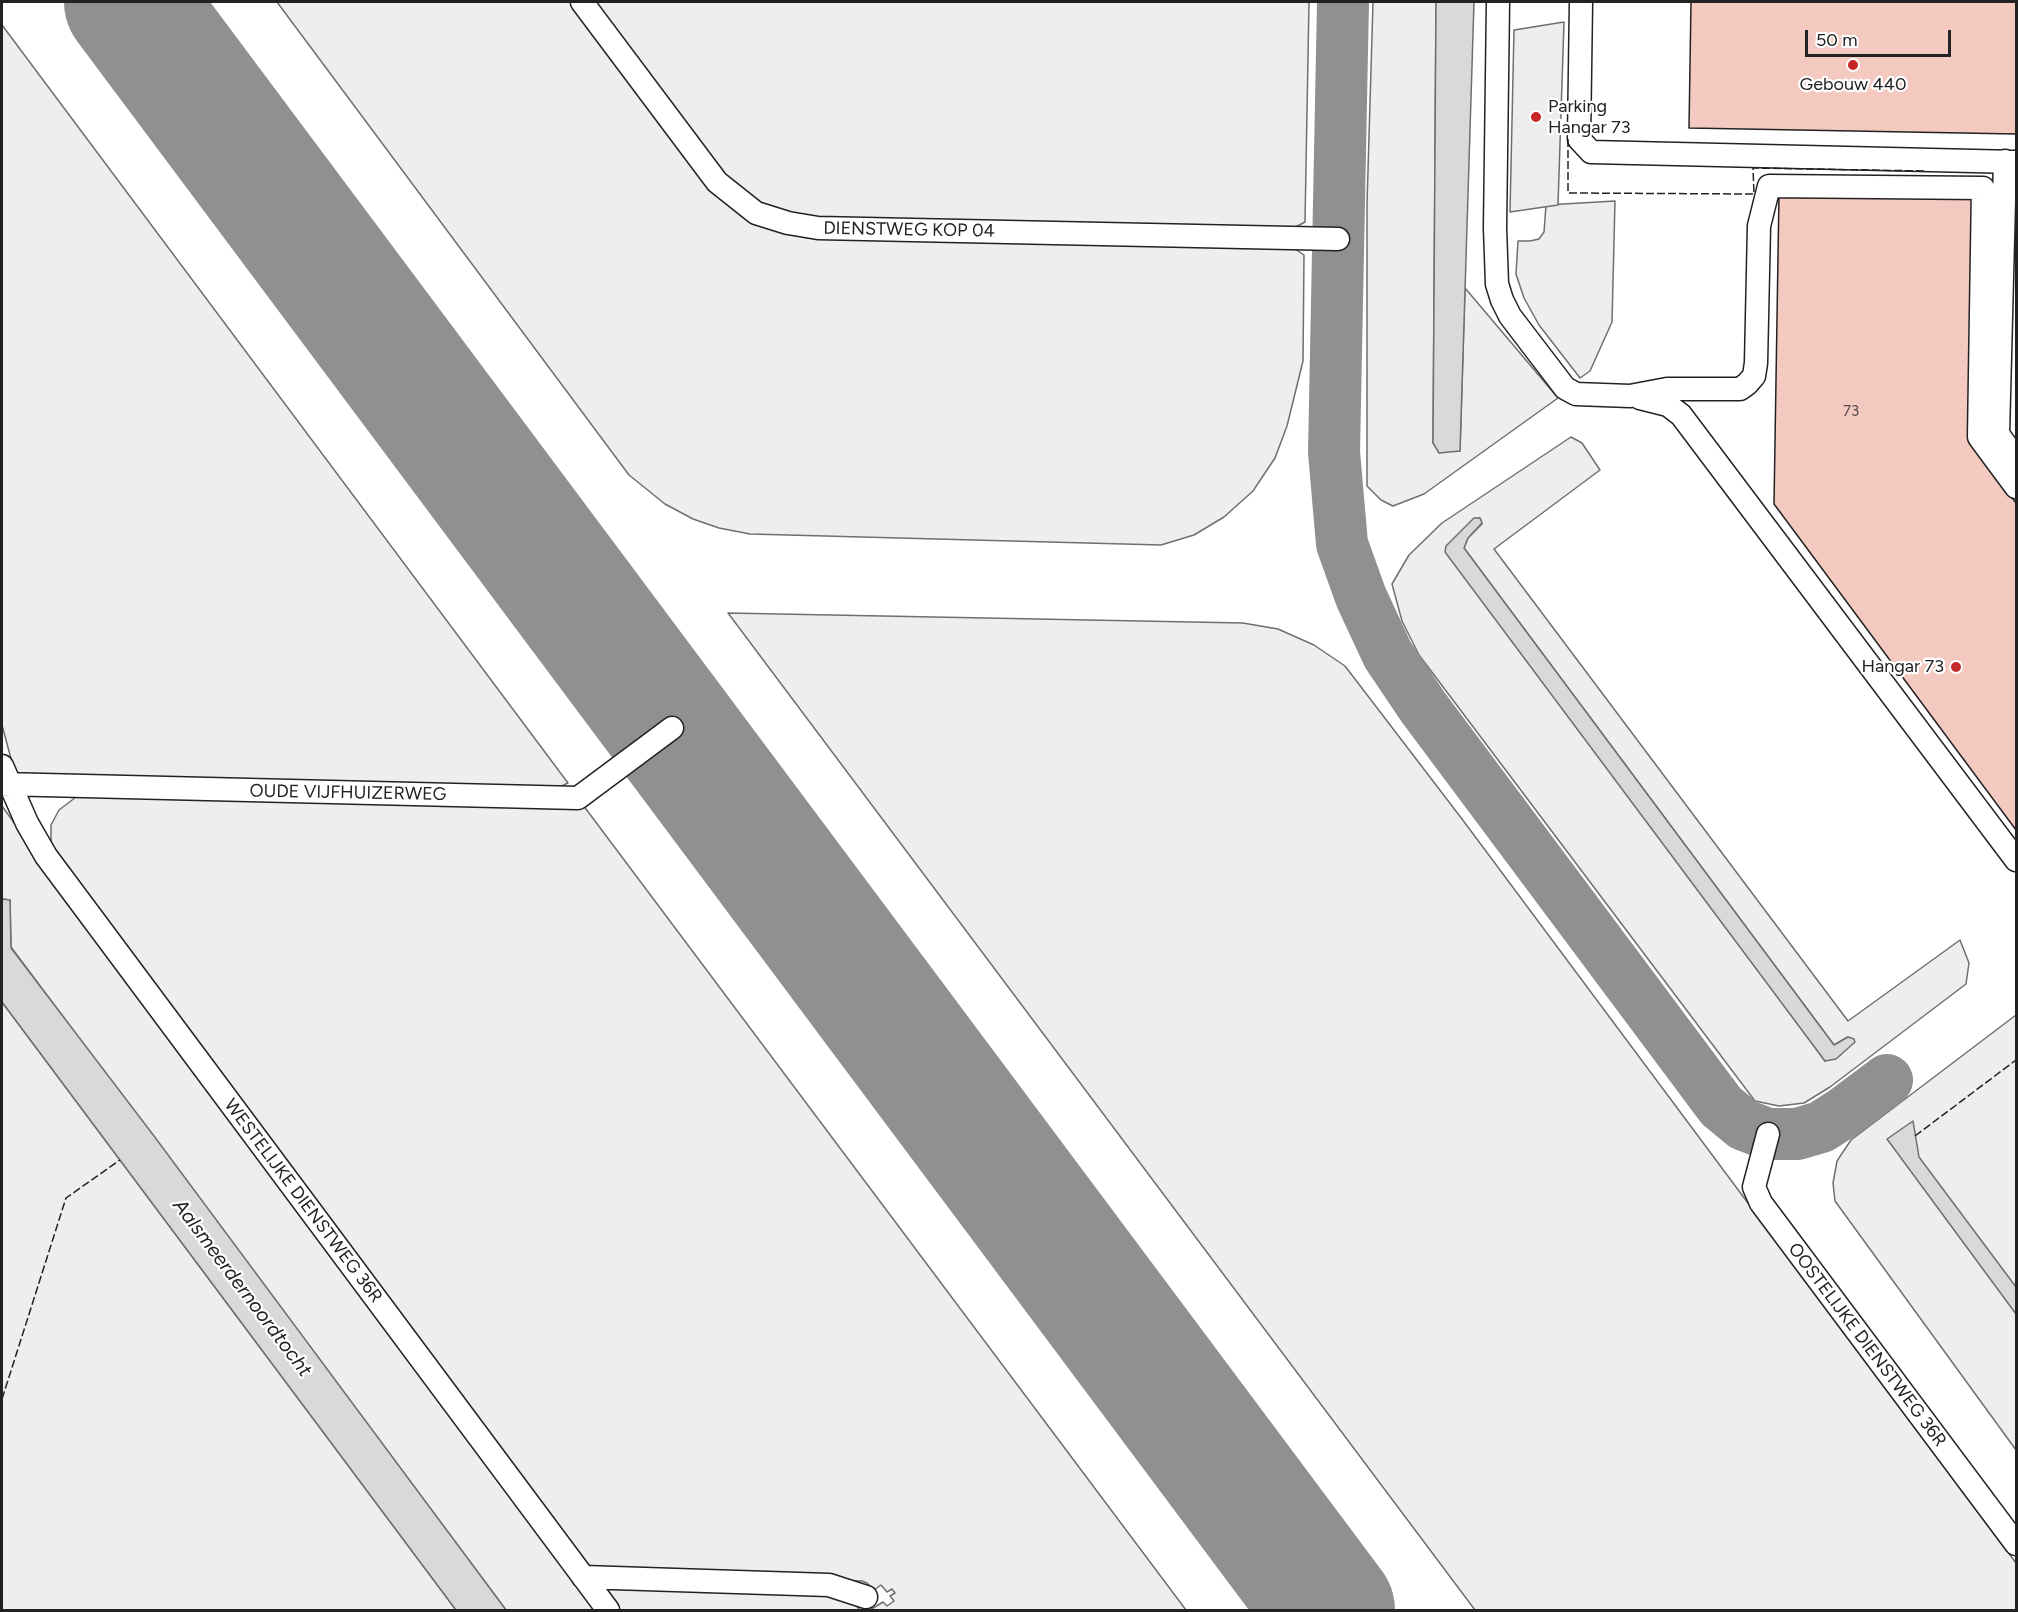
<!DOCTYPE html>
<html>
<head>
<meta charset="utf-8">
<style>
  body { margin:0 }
  #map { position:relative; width:2018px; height:1612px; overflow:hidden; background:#fff; font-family:Figtree,sans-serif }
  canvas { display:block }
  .frame { position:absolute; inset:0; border:3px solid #222; pointer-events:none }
  .scale { position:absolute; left:1805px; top:30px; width:146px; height:27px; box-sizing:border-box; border:3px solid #222; border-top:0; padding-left:8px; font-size:18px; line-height:21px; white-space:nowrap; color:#222; -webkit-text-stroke:4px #fff; paint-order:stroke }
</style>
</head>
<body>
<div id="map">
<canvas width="2018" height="1612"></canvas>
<div class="frame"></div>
<div class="scale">50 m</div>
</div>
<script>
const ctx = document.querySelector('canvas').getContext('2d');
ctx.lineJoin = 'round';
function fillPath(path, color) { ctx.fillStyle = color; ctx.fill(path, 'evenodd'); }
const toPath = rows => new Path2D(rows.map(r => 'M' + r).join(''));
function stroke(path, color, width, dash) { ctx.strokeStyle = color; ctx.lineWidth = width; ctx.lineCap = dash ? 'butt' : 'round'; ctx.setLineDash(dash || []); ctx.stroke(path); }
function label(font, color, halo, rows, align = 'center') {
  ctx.font = font + ' Figtree,sans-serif'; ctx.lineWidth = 4.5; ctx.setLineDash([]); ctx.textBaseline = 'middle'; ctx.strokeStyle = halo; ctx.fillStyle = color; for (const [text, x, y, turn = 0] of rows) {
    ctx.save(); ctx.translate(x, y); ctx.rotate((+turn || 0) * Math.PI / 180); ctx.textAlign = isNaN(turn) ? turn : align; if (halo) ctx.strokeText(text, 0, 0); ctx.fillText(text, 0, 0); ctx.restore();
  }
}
const green = toPath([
  [277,2,572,2,753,218,1289,245,1304,255,1303,361,1287,426,1275,458,1253,491,1224,517,1194,535,1161,545,750,534,719,528,693,519,665,504,629,475,277,2],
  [592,2,1309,2,1305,222,1290,230,824,223,770,208,729,183,592,2],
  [1373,2,1436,2,1433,443,1460,451,1465,288,1558,398,1424,494,1393,506,1381,500,1367,486,1367,204,1373,2],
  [2,25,568,783,553,790,22,775,14,770,2,725,2,25],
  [1615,201,1612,322,1590,371,1580,378,1539,325,1524,298,1516,274,1518,241,1530,241,1539,239,1544,232,1546,205,1615,201],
  [1571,437,1582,443,1600,470,1494,549,1848,1021,1960,940,1969,963,1966,984,1830,1087,1804,1103,1779,1106,1755,1101,1419,655,1402,621,1392,584,1409,555,1442,523,1571,437],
  [1480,518,1482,524,1468,538,1464,548,1834,1045,1848,1037,1825,1061,1447,546,1474,519,1480,518],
  [728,613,1243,623,1278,629,1314,645,1345,666,1462,819,2016,1563,2016,1610,1475,1610,728,613],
  [88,794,583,805,1186,1610,870,1610,883,1602,887,1606,894,1601,890,1596,895,1593,892,1589,887,1592,881,1585,874,1590,867,1583,862,1581,590,1572,51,849,51,825,59,810,76,797,88,794],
  [2,806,56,881,600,1610,506,1610,11,947,10,900,2,899,2,806],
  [2,1002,120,1160,456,1610,2,1610,2,1002],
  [2016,1015,2016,1450,1835,1201,1833,1183,1837,1161,1851,1140,2016,1015],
  [604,1589,821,1589,851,1600,860,1610,617,1610,604,1589]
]);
const parking = toPath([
  [1564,22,1558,205,1510,212,1514,30,1564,22]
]);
const water = toPath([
  [1436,2,1474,2,1460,451,1439,453,1433,443,1436,2],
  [1474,518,1480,518,1482,523,1468,538,1464,548,1834,1045,1848,1037,1854,1039,1855,1042,1836,1059,1825,1061,1445,552,1446,546,1474,518],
  [2,899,10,900,11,948,154,1136,506,1610,456,1610,2,1002,2,899],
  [1913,1121,1919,1157,2016,1287,2016,1314,1887,1139,1913,1121]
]);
const taxiway = toPath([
  [1343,2,1334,452,1342,544,1361,597,1388,655,1423,707,1721,1106,1744,1125,1768,1134,1797,1134,1821,1127,1843,1113,1887,1080]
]);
const runway = toPath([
  [129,2,1330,1610]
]);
const building = toPath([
  [1691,2,2016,2,2016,134,1689,128,1691,2],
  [1779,194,1975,198,1970,441,2016,503,2016,830,1774,504,1779,194]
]);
const minor = toPath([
  [582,2,717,182,756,213,788,223,818,228,1338,239],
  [1498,2,1495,228,1497,284,1502,300,1510,316,1565,388,1576,394,1630,396,1667,389,1740,389,1747,384,1754,376,1756,363,1759,226,1769,186,1983,188,1979,437,2016,487],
  [1581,2,1579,139,1591,152,2016,162],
  [2005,161,1998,434,2016,459],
  [1640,398,1668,405,1681,415,2016,860],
  [2,766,27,823,46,856,608,1610],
  [2,784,578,798,672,728],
  [1768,1134,1754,1187,1761,1203,2016,1544],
  [583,1577,829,1585,866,1597]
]);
const fence = toPath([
  [1568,139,1568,193,1754,194,1753,168,1926,171],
  [1915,1136,2016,1060],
  [2,1399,66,1198,120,1160]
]);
const markers = [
  [1853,65,6,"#c62828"],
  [1536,117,6,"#c62828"],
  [1956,667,6,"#c62828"]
];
const numberNames = [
  ["73",1851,412]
];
const poiNames = [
  ["Gebouw 440",1853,85],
  ["Parking",1548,107,"left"],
  ["Hangar 73",1548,128,"left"],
  ["Hangar 73",1944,667,"right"]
];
const streetNames = [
  ["DIENSTWEG KOP 04",909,230,1],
  ["OUDE VIJFHUIZERWEG",348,793,1],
  ["WESTELIJKE DIENSTWEG 36R",303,1201,53],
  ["OOSTELIJKE DIENSTWEG 36R",1867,1345,53]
];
const waterNames = [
  ["Aalsmeerdernoordtocht",242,1288,53]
];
fillPath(green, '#eee');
stroke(green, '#6f6f6f', 1.5);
fillPath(parking, '#ededed');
stroke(parking, '#6f6f6f', 1.5);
fillPath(water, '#d9d9d9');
stroke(water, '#6f6f6f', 1.5);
stroke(taxiway, '#909090', 52);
stroke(runway, '#909090', 130);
fillPath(building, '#f3c9c0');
stroke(building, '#222', 1.5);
stroke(minor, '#222', 25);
stroke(minor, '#fff', 22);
stroke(fence, '#222', 1.5, [8, 3]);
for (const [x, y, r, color] of markers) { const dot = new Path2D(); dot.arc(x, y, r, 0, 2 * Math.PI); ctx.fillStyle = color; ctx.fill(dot); stroke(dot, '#fff', 2); }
label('15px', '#564c4a', null, numberNames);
label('18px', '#222', '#fff', poiNames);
label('18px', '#222', '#fff', streetNames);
label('italic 20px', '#222', '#fff', waterNames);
</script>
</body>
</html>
